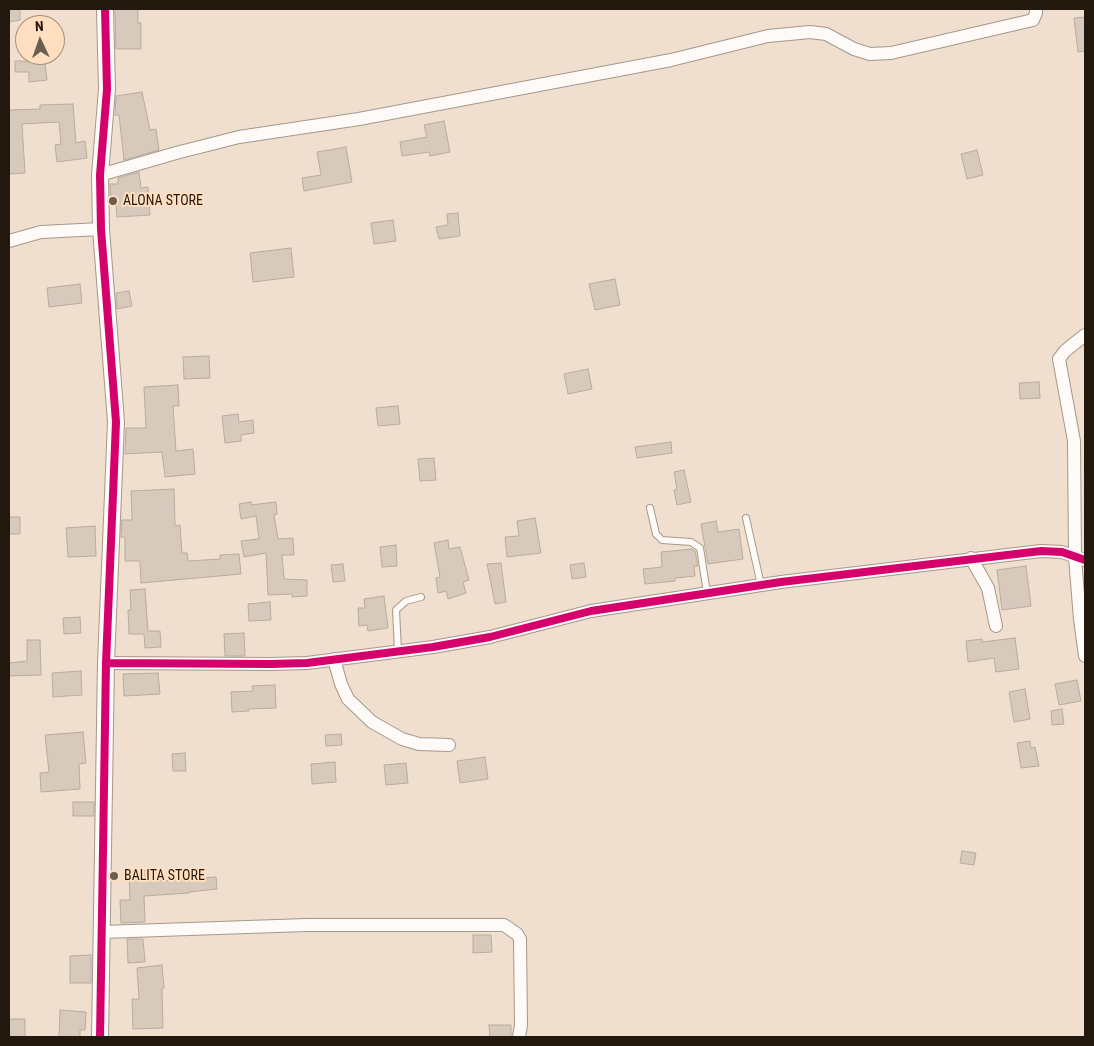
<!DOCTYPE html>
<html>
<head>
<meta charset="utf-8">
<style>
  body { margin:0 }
  #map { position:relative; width:1094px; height:1046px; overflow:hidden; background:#f0dfce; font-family:"Roboto Condensed",sans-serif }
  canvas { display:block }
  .frame { position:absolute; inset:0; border:10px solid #23180d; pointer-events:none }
  .north { position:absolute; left:15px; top:15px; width:50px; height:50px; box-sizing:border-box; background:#ffdfbf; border:1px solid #a78f78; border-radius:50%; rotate:357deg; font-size:14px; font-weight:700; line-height:20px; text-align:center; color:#23180d }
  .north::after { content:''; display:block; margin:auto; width:18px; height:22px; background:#6b5e51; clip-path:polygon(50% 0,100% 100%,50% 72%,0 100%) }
</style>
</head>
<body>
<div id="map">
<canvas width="1094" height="1046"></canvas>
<div class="frame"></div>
<div class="north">N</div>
</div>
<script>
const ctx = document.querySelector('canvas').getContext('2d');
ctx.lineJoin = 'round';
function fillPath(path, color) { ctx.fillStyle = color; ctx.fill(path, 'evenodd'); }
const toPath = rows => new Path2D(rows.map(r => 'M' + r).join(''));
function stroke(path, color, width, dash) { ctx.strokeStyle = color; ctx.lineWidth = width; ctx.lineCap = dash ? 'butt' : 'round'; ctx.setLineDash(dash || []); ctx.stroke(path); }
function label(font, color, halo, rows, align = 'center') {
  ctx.font = font + ' "Roboto Condensed",sans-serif'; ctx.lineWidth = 4; ctx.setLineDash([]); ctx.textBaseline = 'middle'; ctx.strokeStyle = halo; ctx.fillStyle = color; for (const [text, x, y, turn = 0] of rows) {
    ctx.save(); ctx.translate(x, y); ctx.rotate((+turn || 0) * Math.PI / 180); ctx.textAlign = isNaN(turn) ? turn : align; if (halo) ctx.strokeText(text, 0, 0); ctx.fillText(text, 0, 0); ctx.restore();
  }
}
const building = toPath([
  [20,9,20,20,9,22,9,10,20,9],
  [115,9,138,9,138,23,141,23,141,49,116,49,115,9],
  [1085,17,1085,51,1078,52,1074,18,1085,17],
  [27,55,44,55,47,80,29,82,29,72,15,72,15,61,28,61,27,55],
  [142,92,150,130,156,129,159,150,124,160,119,115,115,115,116,96,142,92],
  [73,104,76,143,85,141,87,158,57,162,55,145,61,144,59,122,22,124,25,173,9,174,9,110,40,109,40,105,73,104],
  [444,121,450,152,430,156,429,152,402,156,400,142,427,137,424,125,444,121],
  [346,147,352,182,304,191,302,178,321,175,317,152,346,147],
  [977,150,983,175,967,179,961,154,977,150],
  [139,172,141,188,148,187,150,215,117,217,116,204,111,204,110,184,118,184,118,178,139,172],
  [458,213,460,236,439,239,436,227,448,225,447,214,458,213],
  [393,220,396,241,374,244,371,223,393,220],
  [291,248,294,277,253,282,250,253,291,248],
  [615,279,620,305,595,310,589,284,615,279],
  [80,284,82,303,49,307,47,288,80,284],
  [129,291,132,306,117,309,116,293,129,291],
  [209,356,210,378,184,379,183,357,209,356],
  [588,369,592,389,568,394,564,374,588,369],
  [1039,382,1040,398,1020,399,1019,383,1039,382],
  [178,385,179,406,173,406,176,451,193,449,195,474,165,477,162,452,125,454,126,428,146,428,144,387,178,385],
  [398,406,400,424,378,426,376,408,398,406],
  [238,414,239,422,253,420,254,433,241,435,241,441,225,443,222,416,238,414],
  [671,442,672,453,637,458,635,447,671,442],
  [434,458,436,480,420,481,418,459,434,458],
  [684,470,691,502,677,505,674,490,677,489,674,472,684,470],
  [174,489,175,526,180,525,182,553,187,553,188,561,220,559,220,555,239,554,241,574,141,583,140,561,125,561,125,537,121,537,122,520,132,520,131,491,174,489],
  [251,502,251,505,276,502,277,514,274,515,278,539,293,538,294,555,282,555,284,579,307,580,307,596,292,597,292,594,268,595,266,553,244,557,241,541,259,539,256,516,241,519,239,504,251,502],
  [9,517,20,517,20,534,9,534,9,517],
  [535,518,541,553,507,557,505,537,519,536,517,521,535,518],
  [716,521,718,532,739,529,743,559,708,564,701,524,716,521],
  [95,526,96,556,68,557,66,528,95,526],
  [448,540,449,549,460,547,469,580,463,582,466,593,448,599,446,591,438,593,436,578,440,577,434,543,448,540],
  [396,545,397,566,382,567,380,547,396,545],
  [692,549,695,551,698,566,694,566,695,576,675,578,675,581,645,584,643,569,662,567,661,552,692,549],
  [501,563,506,602,495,604,487,564,501,563],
  [584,563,586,577,572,579,570,565,584,563],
  [343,564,345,581,333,582,331,565,343,564],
  [1026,566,1031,606,1002,610,997,570,1026,566],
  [145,589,148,631,160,631,161,647,145,648,144,634,129,634,128,610,131,610,130,590,145,589],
  [384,596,388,628,368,631,367,625,359,626,358,608,365,608,364,599,384,596],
  [270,602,271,620,249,621,248,604,270,602],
  [80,617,81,633,64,634,63,618,80,617],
  [244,633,245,656,225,656,224,634,244,633],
  [1015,638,1019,669,996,672,994,658,968,662,966,641,982,639,982,642,1015,638],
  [27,640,40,640,41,675,9,676,9,663,27,661,27,640],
  [81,671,82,695,53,697,52,673,81,671],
  [158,673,160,694,124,696,123,674,158,673],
  [1077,680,1081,701,1059,705,1055,684,1077,680],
  [275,685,276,708,249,709,249,711,232,712,231,692,253,691,252,686,275,685],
  [1025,689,1030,719,1014,722,1009,692,1025,689],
  [1062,709,1064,724,1052,725,1051,711,1062,709],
  [83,732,86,763,79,764,80,789,41,792,40,773,49,772,45,735,83,732],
  [341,734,342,745,326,746,325,735,341,734],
  [1030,741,1031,748,1035,747,1039,766,1021,768,1017,743,1030,741],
  [185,753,186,771,173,771,172,754,185,753],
  [485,757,488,779,460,783,457,761,485,757],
  [335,762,336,782,312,784,311,764,335,762],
  [406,763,408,783,386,785,384,765,406,763],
  [73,802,94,802,94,816,73,816,73,802],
  [962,851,976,853,974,865,960,863,962,851],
  [157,870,158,881,216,877,217,889,189,892,189,893,144,896,145,922,121,923,120,900,130,900,129,871,157,870],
  [473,935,491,935,492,952,473,953,473,935],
  [127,939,143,939,145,962,128,963,127,939],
  [91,955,91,983,70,983,70,956,91,955],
  [162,965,164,988,162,988,163,1028,133,1029,132,999,139,999,137,968,162,965],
  [60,1010,86,1012,85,1030,80,1030,80,1037,59,1037,60,1010],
  [9,1019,25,1019,25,1037,9,1037,9,1019],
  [489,1025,511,1025,511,1037,490,1037,489,1025]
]);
const service = toPath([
  [650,508,656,534,662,540,691,542,700,548,707,593],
  [746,518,761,585],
  [398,651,396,610,406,601,421,597]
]);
const minor = toPath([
  [100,175,176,153,239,137,359,119,671,60,768,36,810,32,826,34,854,49,870,54,891,53,1033,20,1036,13,1036,9],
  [9,241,41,232,101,229],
  [1085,335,1065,351,1059,359,1074,441,1075,558,1080,619,1085,656],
  [971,558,988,588,996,626],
  [334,659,341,684,348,699,372,722,402,739,419,744,449,745],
  [106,663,271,664,307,663,433,647,490,637,591,611,781,582,1041,551,1062,552,1085,560],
  [102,932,306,925,504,925,517,934,520,939,521,1025,519,1037]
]);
const tertiary = toPath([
  [100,1037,106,663,116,422,101,229,100,175,107,89,105,9]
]);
const cycleway = toPath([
  [106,663,271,664,307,663,433,647,490,637,591,611,781,582,1041,551,1062,552,1085,560],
  [100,1037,106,663,116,422,101,229,100,175,107,89,105,9]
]);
const markers = [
  [113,201,5,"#6b5e51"],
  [114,876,5,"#6b5e51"]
];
const poiNames = [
  ["ALONA STORE",123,201],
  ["BALITA STORE",124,876]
];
fillPath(building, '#d7c9bb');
stroke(building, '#b8ac9f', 1);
stroke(service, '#a5988b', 8);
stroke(minor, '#a5988b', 14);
stroke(tertiary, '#a5988b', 18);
stroke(service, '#fdfaf8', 6);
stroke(minor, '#fdfaf8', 12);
stroke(tertiary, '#fdfaf8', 16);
stroke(cycleway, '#d6006c', 8);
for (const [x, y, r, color] of markers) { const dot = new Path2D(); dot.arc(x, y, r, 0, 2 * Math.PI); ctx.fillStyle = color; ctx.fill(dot); stroke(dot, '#ffdfbf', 2); }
label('14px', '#23180d', '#ffdfbf', poiNames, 'left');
</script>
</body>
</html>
